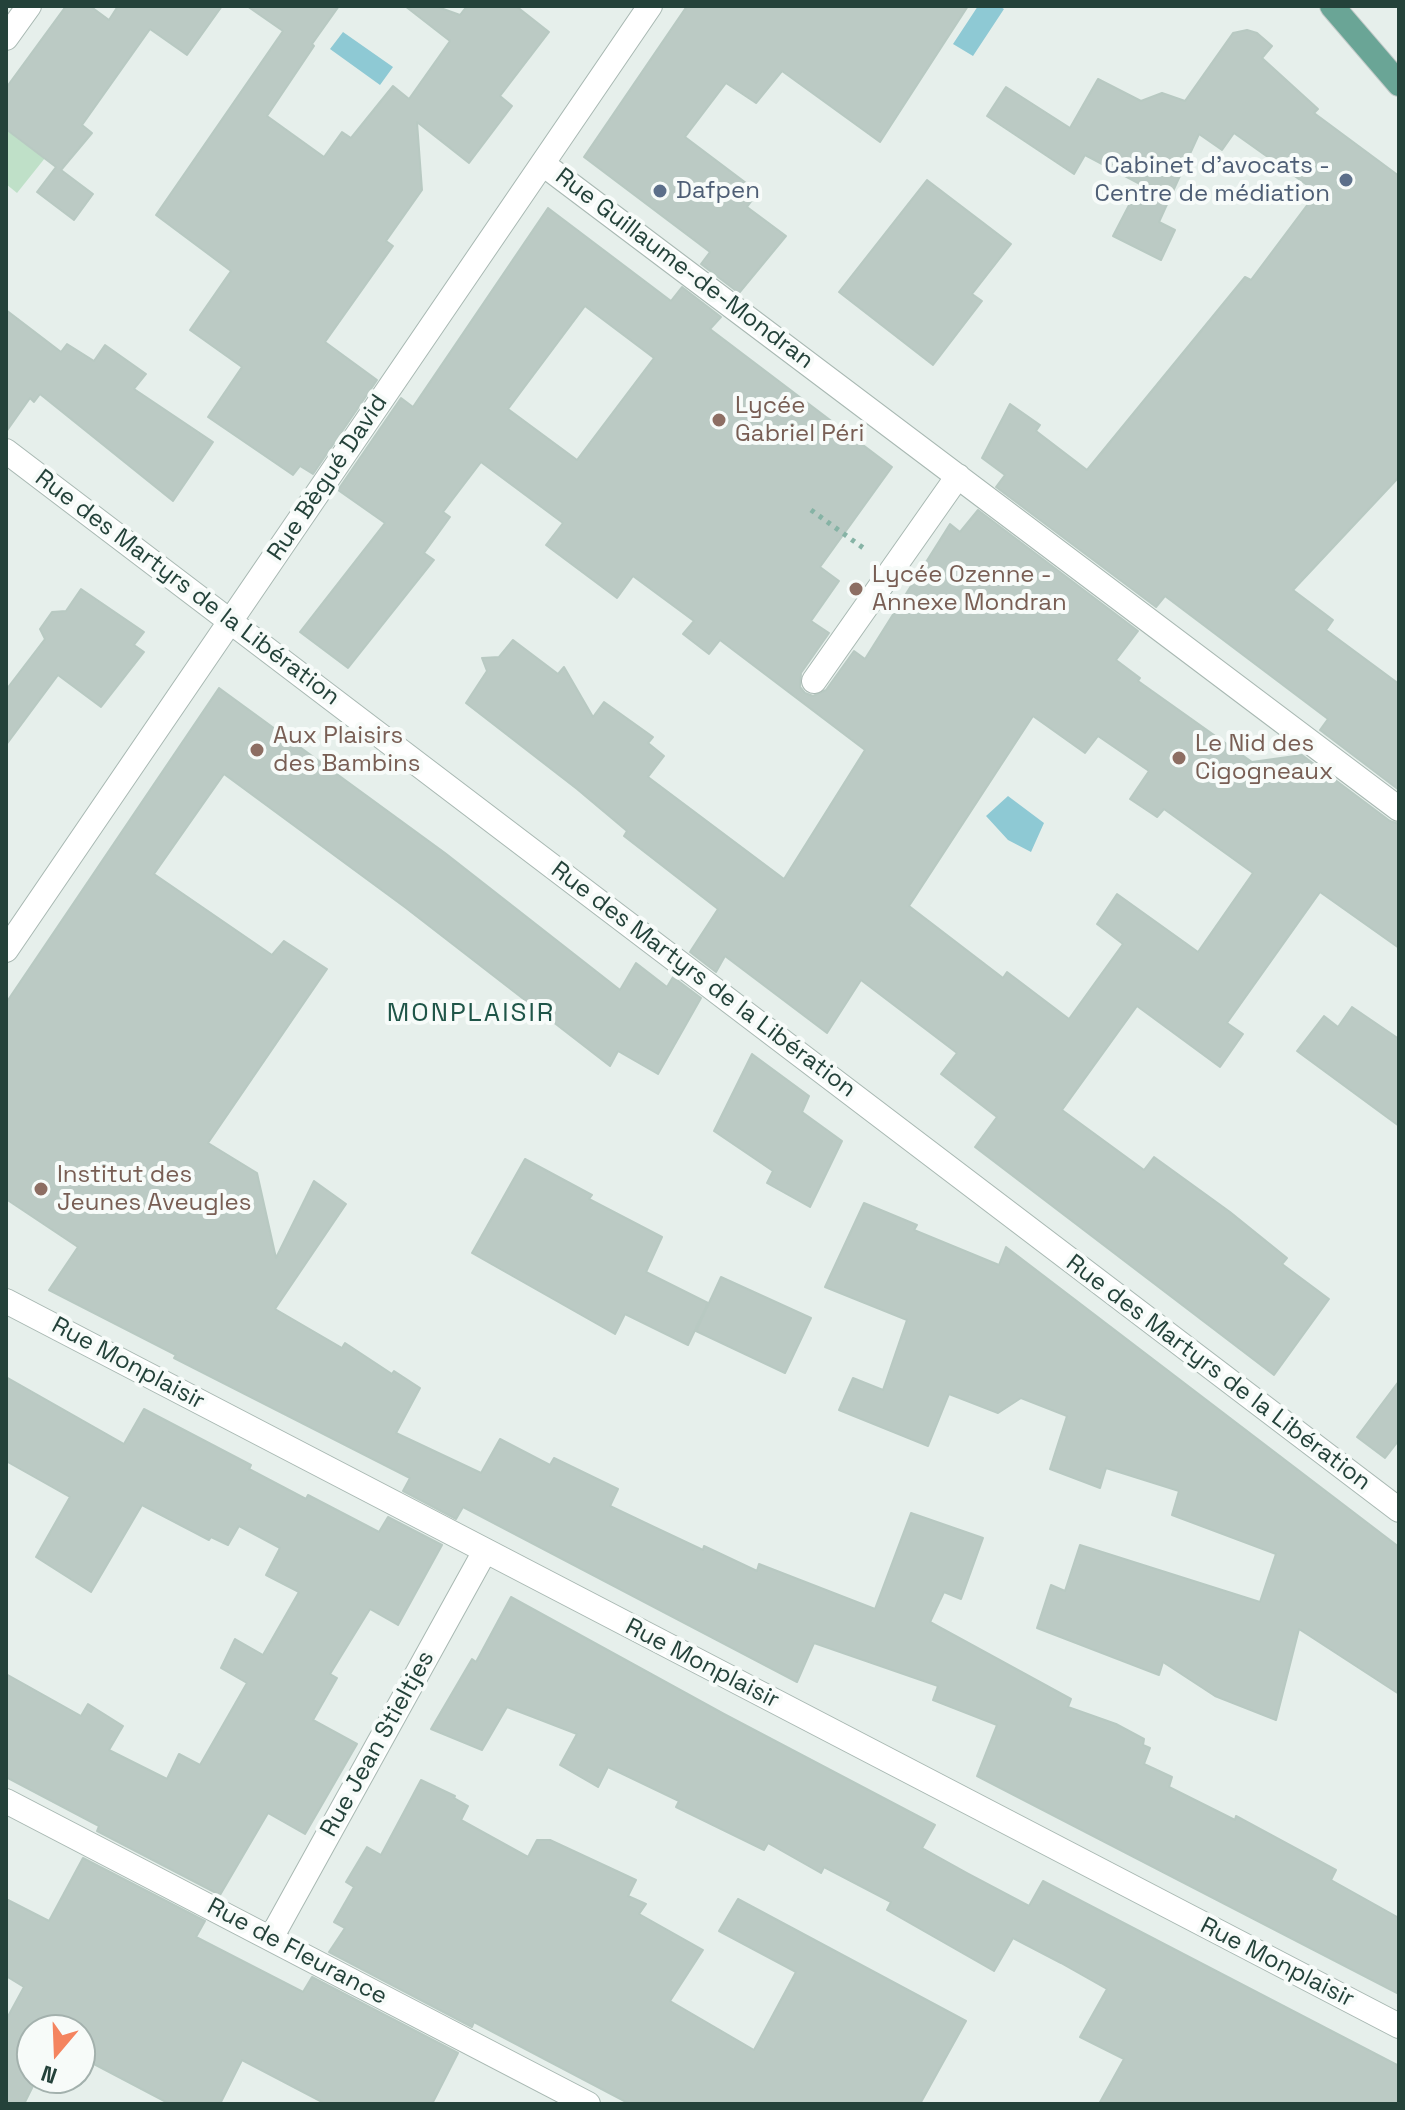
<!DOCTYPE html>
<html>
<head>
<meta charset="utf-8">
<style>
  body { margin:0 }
  #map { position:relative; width:1405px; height:2110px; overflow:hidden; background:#e6efeb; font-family:"Space Grotesk",sans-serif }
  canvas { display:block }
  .frame { position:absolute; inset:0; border:8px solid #24423a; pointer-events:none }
  .north { position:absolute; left:16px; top:2014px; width:80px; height:80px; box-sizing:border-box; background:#f7fbf9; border:2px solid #a3b1ad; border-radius:50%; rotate:199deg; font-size:22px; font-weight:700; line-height:32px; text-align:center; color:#24423a }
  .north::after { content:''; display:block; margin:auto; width:28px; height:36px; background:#f4845f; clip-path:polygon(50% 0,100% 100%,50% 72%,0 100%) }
</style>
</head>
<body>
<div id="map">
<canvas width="1405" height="2110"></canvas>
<div class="frame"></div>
<div class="north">N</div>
</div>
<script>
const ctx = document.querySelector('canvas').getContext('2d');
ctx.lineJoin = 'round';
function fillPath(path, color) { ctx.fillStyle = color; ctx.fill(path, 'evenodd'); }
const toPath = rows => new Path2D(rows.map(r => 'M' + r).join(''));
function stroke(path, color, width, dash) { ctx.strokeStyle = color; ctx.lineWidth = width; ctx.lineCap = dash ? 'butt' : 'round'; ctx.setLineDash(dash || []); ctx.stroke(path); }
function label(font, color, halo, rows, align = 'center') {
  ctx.font = font + ' "Space Grotesk",sans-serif'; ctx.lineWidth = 8; ctx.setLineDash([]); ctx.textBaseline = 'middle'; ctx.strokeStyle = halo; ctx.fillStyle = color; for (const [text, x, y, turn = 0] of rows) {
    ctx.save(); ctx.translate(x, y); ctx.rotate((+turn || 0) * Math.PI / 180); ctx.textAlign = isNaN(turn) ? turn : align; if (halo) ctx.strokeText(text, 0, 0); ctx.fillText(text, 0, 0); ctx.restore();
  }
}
const green = toPath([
  [6,129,45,158,17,193,6,184]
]);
const water = toPath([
  [978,6,999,6,1004,9,973,56,953,44],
  [343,32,393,67,380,85,330,49],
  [1008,796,1044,823,1031,852,1008,840,986,816]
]);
const building = toPath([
  [66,6,90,6,109,20,118,6,222,6,187,55,150,29,82,125,92,133,61,170,93,194,74,220,37,192,56,167,6,129,6,88,66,6],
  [247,6,339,6,312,44,314,46,267,116,324,157,342,132,351,138,393,86,409,99,450,41,405,6,435,6,460,15,467,6,516,6,549,32,500,96,512,106,469,163,417,122,422,190,386,241,393,246,325,342,377,380,313,474,300,466,293,475,208,417,242,367,190,330,231,271,156,215,283,31,247,6],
  [687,6,968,6,880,142,782,71,756,103,726,83,685,137,758,192,747,207,786,236,739,293,701,264,710,252,584,157,687,6],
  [1247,30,1257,33,1272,46,1262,58,1318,109,1314,113,1399,176,1399,477,1293,590,1333,620,1326,630,1399,684,1399,790,1320,730,1328,719,1165,596,1156,607,996,487,1005,475,982,458,1010,404,1040,425,1036,431,1087,470,1245,277,1251,280,1317,192,1234,133,1222,150,1199,134,1159,222,1175,230,1161,260,1113,236,1140,184,1085,155,1074,174,987,116,1006,87,1070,128,1098,79,1141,101,1162,93,1185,101,1233,33,1247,30],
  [927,180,1011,244,972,294,982,301,933,365,839,292,927,180],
  [548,208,671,301,682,287,721,317,710,329,892,467,820,567,839,581,811,621,829,633,801,673,800,687,805,693,813,696,826,690,854,651,865,659,950,524,960,532,978,510,1138,631,1116,660,1140,678,1138,681,1252,762,1302,755,1390,821,1399,824,1399,948,1320,892,1227,1023,1243,1034,1220,1067,1137,1006,1062,1110,1144,1170,1154,1157,1230,1212,1287,1258,1282,1264,1329,1299,1274,1375,975,1147,997,1117,941,1074,957,1053,861,980,827,1033,725,956,716,972,690,952,718,909,624,836,627,831,577,789,466,703,487,671,482,658,499,657,513,640,558,674,564,667,593,717,604,702,653,737,648,743,664,756,648,777,784,879,865,750,720,640,709,654,683,634,694,621,633,576,617,598,546,545,563,523,481,462,443,512,450,517,424,553,434,560,348,668,300,632,385,523,338,490,401,398,413,407,548,208],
  [585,306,654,358,577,460,508,409,585,306],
  [1033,716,1085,753,1098,736,1149,771,1130,799,1157,817,1164,809,1253,873,1198,952,1117,894,1097,924,1123,944,1069,1019,1007,972,1003,978,909,906,1033,716],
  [6,310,61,352,67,344,94,361,105,345,146,374,134,389,213,442,173,501,40,394,34,402,30,398,6,432,6,310],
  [81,589,144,632,134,645,144,652,101,707,58,675,6,745,6,690,45,639,40,629,52,612,66,611,81,589],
  [219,688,445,853,620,990,636,963,667,987,673,977,701,998,658,1074,618,1051,610,1066,406,908,224,774,154,874,272,955,284,941,327,969,208,1143,257,1173,276,1258,314,1181,346,1204,275,1309,342,1348,345,1343,392,1374,394,1371,420,1388,396,1433,481,1473,500,1439,550,1465,554,1458,618,1489,610,1506,652,1526,703,1550,704,1546,757,1571,759,1564,875,1609,911,1513,983,1538,961,1599,944,1592,930,1622,1071,1699,1068,1707,1116,1724,1144,1739,1143,1745,1150,1748,1144,1764,1172,1777,1169,1787,1235,1820,1236,1816,1336,1870,1331,1880,1399,1918,1399,1994,977,1776,997,1725,933,1700,938,1686,814,1643,797,1682,463,1507,456,1519,403,1491,410,1478,174,1358,176,1355,49,1290,78,1247,6,1199,6,1003,219,688],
  [1352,1007,1399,1039,1399,1126,1297,1051,1324,1016,1338,1027,1352,1007],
  [752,1054,809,1096,802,1112,842,1141,810,1207,767,1183,773,1171,714,1131,752,1054],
  [525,1159,592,1195,589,1199,662,1237,646,1272,708,1303,688,1345,625,1314,615,1334,472,1253,525,1159],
  [864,1203,917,1225,914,1230,999,1265,1006,1247,1399,1547,1399,1694,1299,1629,1276,1720,1215,1696,1163,1662,1159,1675,1037,1628,1051,1585,1065,1591,1080,1545,1260,1602,1276,1554,1172,1515,1179,1491,1106,1468,1100,1488,1050,1469,1067,1416,1021,1398,998,1413,949,1394,928,1446,839,1410,853,1378,883,1390,907,1320,825,1287,864,1203],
  [721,1277,811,1318,785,1373,696,1331,721,1277],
  [6,1377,124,1444,144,1409,251,1465,249,1469,306,1499,308,1495,379,1532,388,1517,442,1545,398,1625,370,1609,330,1674,337,1678,313,1720,357,1744,305,1834,268,1813,220,1895,97,1831,99,1826,6,1777,6,1674,81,1716,88,1704,123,1726,109,1750,167,1779,179,1754,200,1765,247,1683,221,1668,235,1639,263,1655,299,1592,266,1575,280,1548,239,1526,228,1545,211,1537,209,1540,142,1505,91,1592,36,1557,70,1497,6,1461,6,1377],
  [1399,1381,1399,1440,1385,1458,1357,1437,1399,1381],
  [511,1597,724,1714,935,1825,922,1848,967,1873,1029,1906,1043,1881,1399,2066,1399,2104,1099,2104,1124,2059,1080,2037,1107,1989,1061,1963,1013,1938,994,1971,887,1910,891,1902,824,1867,821,1873,768,1843,764,1850,676,1807,679,1801,608,1767,598,1787,560,1765,577,1734,507,1707,482,1750,431,1729,472,1659,476,1662,511,1597],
  [421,1780,455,1796,454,1798,468,1806,461,1820,528,1857,537,1840,550,1840,636,1880,628,1896,646,1904,639,1914,703,1950,670,2001,754,2050,796,1972,719,1931,738,1899,966,2021,920,2104,630,2104,474,2022,472,2027,329,1952,345,1928,334,1922,354,1887,346,1882,367,1847,381,1855,421,1780],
  [83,1858,205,1921,196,1937,303,1992,312,1977,458,2053,432,2104,326,2104,242,2060,220,2104,170,2104,92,2063,81,2084,69,2078,80,2078,80,2030,32,2030,32,2078,37,2078,24,2104,6,2104,6,2020,24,1987,6,1976,6,1899,49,1921,83,1858]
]);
const path = toPath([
  [811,510,866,550]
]);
const minor = toPath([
  [6,38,29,6],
  [543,164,1399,809],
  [6,451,1399,1510],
  [814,681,958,476],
  [6,950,650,6],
  [6,1301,1399,2026],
  [6,1801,588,2104],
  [271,1938,485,1551]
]);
const major = toPath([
  [1332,6,1399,84]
]);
const markers = [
  [1346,180,8,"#5c6f8a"],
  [660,191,8,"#5c6f8a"],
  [719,420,8,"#8d6e63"],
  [856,589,8,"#8d6e63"],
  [257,750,8,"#8d6e63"],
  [1179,758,8,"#8d6e63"],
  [41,1189,8,"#8d6e63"]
];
const serviceNames = [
  ["Cabinet d’avocats -",1330,166],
  ["Centre de médiation",1330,194],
  ["Dafpen",676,191,"left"]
];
const streetNames = [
  ["Rue Guillaume-de-Mondran",684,269,37],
  ["Rue Bègué David",328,478,-56],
  ["Rue des Martyrs de la Libération",187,588,37],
  ["Rue des Martyrs de la Libération",703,980,37],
  ["Rue Monplaisir",128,1364,28],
  ["Rue des Martyrs de la Libération",1218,1373,37],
  ["Rue Monplaisir",702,1664,27],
  ["Rue Jean Stieltjes",378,1744,-61],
  ["Rue de Fleurance",297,1952,28],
  ["Rue Monplaisir",1277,1963,27]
];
const educationNames = [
  ["Lycée",735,406],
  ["Gabriel Péri",735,434],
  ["Lycée Ozenne -",872,575],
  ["Annexe Mondran",872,603],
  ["Aux Plaisirs",273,736],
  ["des Bambins",273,764],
  ["Le Nid des",1195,744],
  ["Cigogneaux",1195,772],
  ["Institut des",57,1175],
  ["Jeunes Aveugles",57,1203]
];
const neighbourhoodNames = [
  ["MONPLAISIR",471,1014]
];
fillPath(green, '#bfe0c8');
fillPath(water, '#8ec9d4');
fillPath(building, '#bbcac4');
stroke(building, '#b8c9c2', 2);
stroke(minor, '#a8b8b2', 26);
stroke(major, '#c2cac8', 26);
stroke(path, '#86b3a5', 5, [4, 6]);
stroke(minor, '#fff', 24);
stroke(major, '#6aa596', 24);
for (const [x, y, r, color] of markers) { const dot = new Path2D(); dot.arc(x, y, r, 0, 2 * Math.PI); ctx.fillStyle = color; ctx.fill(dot); stroke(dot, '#f7fbf9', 3); }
label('24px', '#4e5e75', '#f7fbf9', serviceNames, 'right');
label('24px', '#24423a', '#f7fbf9', streetNames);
label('24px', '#785e54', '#f7fbf9', educationNames, 'left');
ctx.letterSpacing = '2px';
label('26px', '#1f5548', '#f7fbf9', neighbourhoodNames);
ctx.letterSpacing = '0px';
</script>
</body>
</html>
